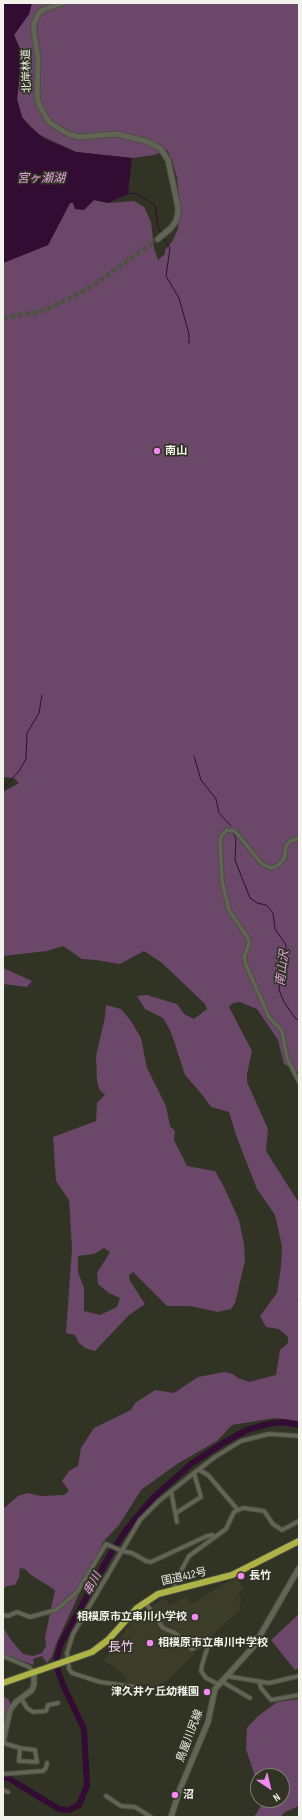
<!DOCTYPE html>
<html>
<head>
<meta charset="utf-8">
<style>
  body { margin:0 }
  #map { position:relative; width:302px; height:1820px; overflow:hidden; background:#313325; font-family:"Sofia Sans Condensed",sans-serif }
  canvas { display:block }
  .frame { position:absolute; inset:0; border:4px solid #f1f2e9; pointer-events:none }
  .north { position:absolute; left:250px; top:1768px; width:40px; height:40px; box-sizing:border-box; background:#313325; border:1px solid #7e7f73; border-radius:50%; rotate:145deg; font-size:11px; font-weight:700; line-height:16px; text-align:center; color:#f1f2e9 }
  .north::after { content:''; display:block; margin:auto; width:14px; height:18px; background:#f38af1; clip-path:polygon(50% 0,100% 100%,50% 72%,0 100%) }
</style>
</head>
<body>
<div id="map">
<canvas width="302" height="1820"></canvas>
<div class="frame"></div>
<div class="north">N</div>
</div>
<script>
const ctx = document.querySelector('canvas').getContext('2d');
ctx.lineJoin = 'round';
function fillPath(path, color) { ctx.fillStyle = color; ctx.fill(path, 'evenodd'); }
const toPath = rows => new Path2D(rows.map(r => 'M' + r).join(''));
function stroke(path, color, width, dash) { ctx.strokeStyle = color; ctx.lineWidth = width; ctx.lineCap = dash ? 'butt' : 'round'; ctx.setLineDash(dash || []); ctx.stroke(path); }
function label(font, color, halo, rows, align = 'center') {
  ctx.font = font + ' "Sofia Sans Condensed","Noto Sans JP",sans-serif'; ctx.lineWidth = 3.5; ctx.setLineDash([]); ctx.textBaseline = 'middle'; ctx.strokeStyle = halo; ctx.fillStyle = color; for (const [text, x, y, turn = 0] of rows) {
    ctx.save(); ctx.translate(x, y); ctx.rotate((+turn || 0) * Math.PI / 180); ctx.textAlign = isNaN(turn) ? turn : align; if (halo) ctx.strokeText(text, 0, 0); ctx.fillText(text, 0, 0); ctx.restore();
  }
}
const built = toPath([
  [237,1578,244,1589,238,1593,241,1597,241,1602,239,1606,241,1609,207,1640,193,1648,170,1626,166,1627,163,1626,151,1607,165,1598,170,1606,186,1596,191,1603,195,1603,223,1584],
  [144,1611,150,1614,150,1617,162,1631,175,1635,191,1651,195,1653,167,1681,152,1688,148,1684,136,1686,135,1685,123,1684,127,1677,103,1660,111,1652,131,1623]
]);
const green = toPath([
  [32,3,299,3,299,1073,284,1064,278,1040,257,1009,240,1002,233,1003,229,1007,252,1051,247,1074,247,1082,268,1129,266,1151,299,1203,299,1299,297,1300,299,1301,299,1421,275,1418,232,1425,217,1441,177,1464,141,1490,119,1525,103,1542,56,1644,52,1656,47,1663,42,1656,33,1659,34,1665,5,1655,3,1651,3,1627,11,1640,23,1654,33,1656,42,1653,46,1646,45,1637,55,1590,31,1575,25,1569,20,1568,19,1577,15,1585,7,1586,3,1589,3,1509,18,1496,27,1493,41,1496,64,1495,69,1491,62,1481,69,1471,78,1466,81,1448,94,1428,131,1410,135,1403,155,1390,174,1393,198,1377,224,1372,233,1374,238,1378,249,1382,276,1375,280,1350,288,1343,288,1337,279,1329,266,1327,260,1316,277,1293,281,1267,282,1246,275,1215,257,1189,237,1138,229,1112,211,1107,204,1097,185,1075,171,1032,163,1018,145,1009,137,996,147,995,177,1004,184,1014,194,1019,207,1009,205,1004,162,963,144,951,120,964,96,960,82,959,63,946,47,951,3,956,3,792,19,783,14,778,3,777,3,263,48,245,70,203,94,200,109,203,134,201,144,207,151,222,154,248,158,260,165,254,165,250,172,242,178,229,180,207,177,178,172,160,167,150,154,155,132,158,76,152,38,134,22,117,17,99,22,54,14,35,29,14],
  [3,968,10,971,32,981,27,987,3,984],
  [106,1005,121,1009,131,1021,141,1038,147,1068,166,1106,170,1126,175,1131,174,1140,187,1166,215,1171,223,1185,239,1220,244,1244,245,1261,235,1303,231,1309,218,1312,190,1306,167,1306,133,1272,129,1275,130,1281,145,1304,129,1315,95,1351,85,1348,78,1342,75,1335,66,1333,72,1248,69,1200,56,1181,53,1137,96,1121,97,1103,105,1095,99,1089,97,1080,96,1056,105,1017],
  [104,1248,110,1252,97,1273,98,1284,109,1293,120,1298,117,1307,100,1315,84,1311,84,1288,78,1272,78,1256,94,1254],
  [299,1614,299,1668,295,1670,271,1640],
  [3,1696,9,1700,11,1707,3,1739],
  [299,1699,299,1806,285,1812,280,1817,254,1817,262,1804,260,1800,282,1800,282,1776,258,1776,258,1797,257,1783,246,1749,247,1728,257,1717,277,1702]
]);
const water = toPath([
  [3,3,32,3,29,14,14,35,22,53,17,99,22,117,29,126,45,139,76,152,132,158,128,194,108,203,94,200,84,210,75,209,73,203,70,203,48,245,3,263]
]);
const stream = toPath([
  [128,193,137,194,155,205,158,227,161,233],
  [163,238,170,248,166,276,179,298,189,334,189,343],
  [194,756,201,780,216,799,219,813,231,826],
  [3,789,19,771,26,759,27,733,39,713,42,695],
  [233,833,236,839,235,860,250,898,257,903,266,905,269,908,273,913,275,929,286,945,286,963,281,971,279,990,284,1002,295,1018,299,1021]
]);
const river = toPath([
  [3,1777,8,1778,59,1809,69,1810,79,1805,87,1786,84,1729,63,1685,58,1671,57,1657,61,1643,112,1551,126,1530,153,1498,191,1464,223,1443,247,1430,268,1424,283,1422,299,1425]
]);
const secondaryTunnel = toPath([
  [3,318,42,311,69,299,98,282,158,239]
]);
const street = toPath([
  [299,838,290,841,286,846,284,859,277,866,271,868,262,864,235,831,227,830,222,835,220,840,222,881,229,910,249,940,249,944,244,957,246,965,269,1017,282,1031,287,1058,299,1082],
  [199,1470,208,1475,238,1510],
  [171,1491,177,1522],
  [176,1513,201,1497,194,1473],
  [215,1537,226,1529,234,1512,243,1508,264,1511,273,1524,282,1530,299,1521],
  [145,1602,163,1628,175,1633,192,1649,207,1642,207,1649,202,1665,201,1671,206,1678,218,1684],
  [3,1615,8,1616,17,1612,30,1617,56,1610,77,1592,106,1544,122,1551,132,1553,146,1561,151,1562,207,1536,212,1535,215,1537,189,1556,174,1584,176,1589],
  [3,1656,29,1667,34,1672],
  [226,1676,269,1683,299,1676],
  [221,1681,250,1698],
  [259,1681,261,1688,271,1700,299,1695],
  [136,1687,100,1682,72,1673,69,1669,67,1653,73,1634,140,1520,159,1501,194,1473,215,1457,241,1441,269,1434,299,1436],
  [21,1698,27,1708,33,1712,46,1711,48,1705,58,1703],
  [3,1743,20,1748,35,1750,37,1762,19,1761,20,1748],
  [3,1774,43,1771,46,1768,47,1763],
  [3,1790,8,1792],
  [106,1796,121,1806,135,1807,151,1817]
]);
const secondary = toPath([
  [62,3,43,10,39,13,34,23,34,32,38,59,37,97,40,107,49,122,68,134,79,137,116,134,146,141,161,149,168,160,178,207,178,213,176,221,171,228,158,239],
  [3,1741,10,1710,16,1702,32,1690,34,1684,34,1672],
  [171,1817,180,1789,208,1722,215,1689,254,1646,299,1568]
]);
const highway = toPath([
  [3,1683,92,1652,108,1640,137,1608,158,1594,232,1575,299,1541]
]);
const markers = [
  [157,451,4,"#f38af1"],
  [241,1576,4,"#f38af1"],
  [195,1617,4,"#f38af1"],
  [150,1643,4,"#f38af1"],
  [207,1692,4,"#f38af1"],
  [175,1795,4,"#f38af1"]
];
const streetNames = [
  ["北岸林道",27,71,-91],
  ["国道412号",184,1577,-13],
  ["鳥屋川尻線",190,1736,-69]
];
const poiNames = [
  ["南山",165,451],
  ["長竹",249,1576],
  ["相模原市立串川小学校",187,1617,"right"],
  ["相模原市立串川中学校",158,1643],
  ["津久井ケ丘幼稚園",199,1692,"right"],
  ["沼",183,1795]
];
const waterNames = [
  ["宮ヶ瀬湖",41,179],
  ["南山沢",283,968,-83],
  ["串川",93,1584,-61]
];
const quarterNames = [
  ["長竹",121,1648]
];
fillPath(built, '#3b3d29');
fillPath(green, '#6b476a');
fillPath(water, '#320c32');
stroke(stream, '#320c32', 1);
stroke(river, '#320c32', 6);
stroke(secondaryTunnel, '#4e5042', 5, [5, 2.5]);
stroke(street, '#4d4e42', 5.5);
stroke(secondary, '#4d4e42', 7);
stroke(highway, '#4d4e42', 8);
stroke(street, '#626455', 3.5);
stroke(secondary, '#626455', 5);
stroke(highway, '#adb445', 6);
for (const [x, y, r, color] of markers) { const dot = new Path2D(); dot.arc(x, y, r, 0, 2 * Math.PI); ctx.fillStyle = color; ctx.fill(dot); stroke(dot, '#313325', 1.5); }
label('11px', '#f1f2e9', '#313325', streetNames);
label('bold 11px', '#f1f2e9', '#313325', poiNames, 'left');
label('italic 12px', '#e6a4e3', '#313325', waterNames);
label('13px', '#fbcbf9', '#313325', quarterNames);
</script>
</body>
</html>
